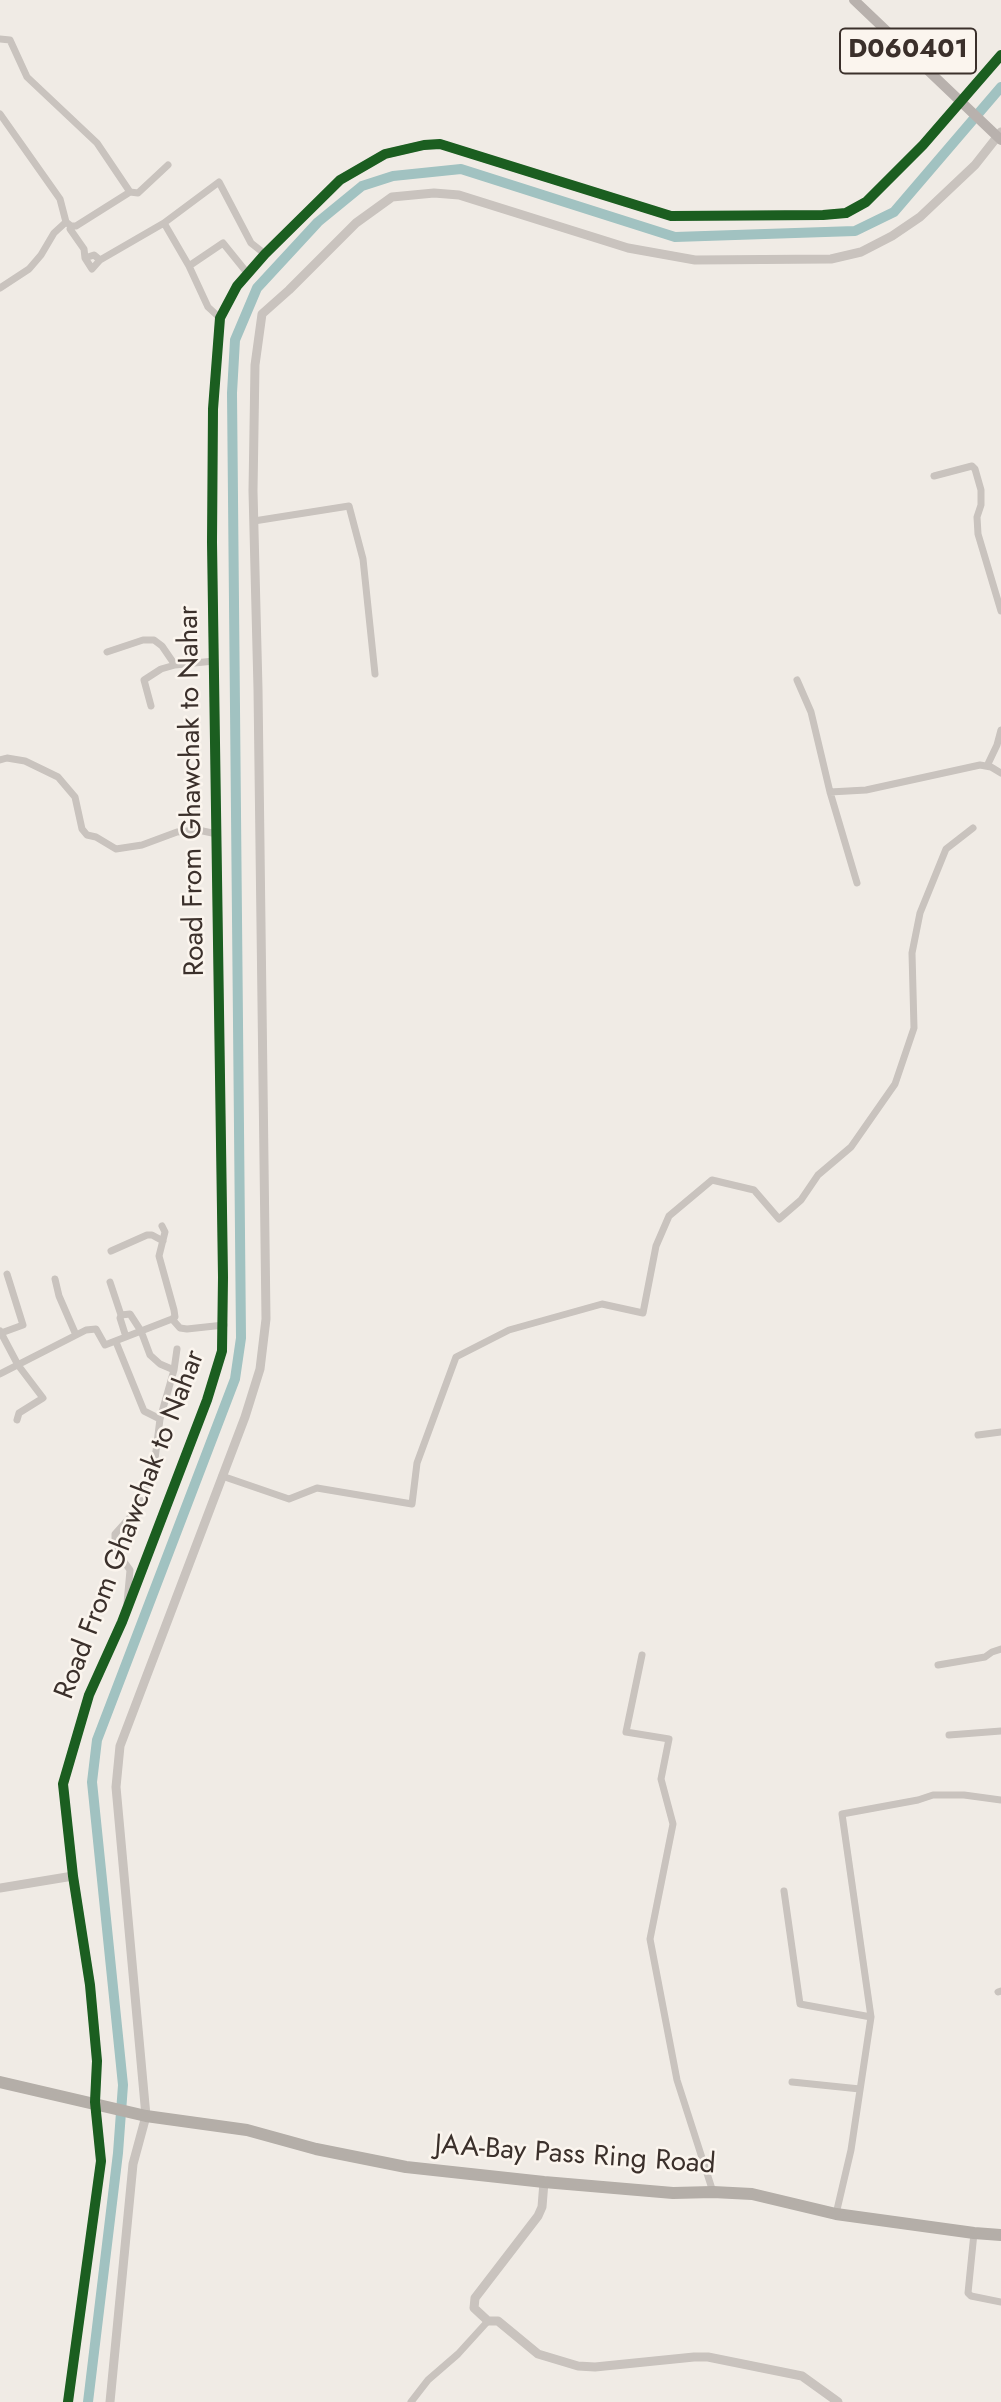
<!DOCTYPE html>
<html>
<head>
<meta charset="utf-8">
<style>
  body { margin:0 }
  canvas { display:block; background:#f0ebe5 }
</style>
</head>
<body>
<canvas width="1001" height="2402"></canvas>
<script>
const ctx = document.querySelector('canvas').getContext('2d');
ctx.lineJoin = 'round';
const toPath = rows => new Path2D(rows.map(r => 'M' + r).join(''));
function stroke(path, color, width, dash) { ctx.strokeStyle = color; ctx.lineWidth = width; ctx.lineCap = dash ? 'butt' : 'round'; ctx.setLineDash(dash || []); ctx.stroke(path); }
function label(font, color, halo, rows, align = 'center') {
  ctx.font = font + ' Jost,sans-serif'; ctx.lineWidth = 5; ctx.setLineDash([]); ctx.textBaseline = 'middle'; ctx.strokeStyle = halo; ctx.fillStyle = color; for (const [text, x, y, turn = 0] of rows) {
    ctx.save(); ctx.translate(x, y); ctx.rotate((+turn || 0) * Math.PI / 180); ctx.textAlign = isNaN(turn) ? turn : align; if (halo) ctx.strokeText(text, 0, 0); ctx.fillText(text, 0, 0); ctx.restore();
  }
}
const canal = toPath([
  [88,2402,118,2153,123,2085,92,1782,97,1740,235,1379,241,1338,232,393,235,340,257,288,318,222,362,186,393,176,461,169,675,237,855,231,894,212,1001,87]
]);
const minor = toPath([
  [0,39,10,40,27,77,97,143,130,192],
  [0,114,60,199,66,222,71,226,76,226,130,192,138,193,168,165],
  [164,223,189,266,208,307,220,318],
  [71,226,70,229,84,249,85,258,92,269,100,260],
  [85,258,94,255,100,260,164,223,219,182,251,243,265,254],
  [189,266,223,243,248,274],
  [0,288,29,269,41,255,54,233,66,222],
  [934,476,972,466,975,469,981,490,981,505,977,517,978,534,1001,611],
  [254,521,349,506,363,559,375,674],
  [107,652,143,640,154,640,162,646,175,665,214,661],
  [797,680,811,712,830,792,857,883],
  [151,706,144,680,161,669,175,665],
  [0,760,7,758,25,761,58,777,75,797,82,829,87,835,96,837,116,849,142,845,177,832,198,830,217,834],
  [987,766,997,745,1001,730],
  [830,792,866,790,980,765,991,767,1001,773],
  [162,1226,165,1232,159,1256,174,1310,175,1317,172,1319],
  [111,1251,147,1235,152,1235,163,1241],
  [55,1279,59,1296,76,1335],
  [110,1282,121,1315,130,1314,141,1331,150,1355,160,1364,174,1370],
  [121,1315,120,1318,126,1337],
  [0,1331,18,1365,43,1398,19,1413,17,1420],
  [1,1333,23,1325,7,1274],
  [116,1342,144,1411,160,1419],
  [0,1374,86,1330,96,1329,105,1345,172,1319,180,1328,187,1329,224,1325],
  [978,1435,1001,1432],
  [222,1476,289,1499,317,1488,412,1504,417,1463,456,1357,509,1330,602,1304,643,1313,656,1246,669,1216,712,1180,754,1190,779,1219,801,1200,818,1175,851,1147,895,1084,914,1028,912,953,920,913,946,849,973,828],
  [127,1603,130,1570,115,1549,115,1534,140,1506,155,1459,160,1419,174,1370,177,1349],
  [642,1655,626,1732,669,1739,661,1779,673,1824,650,1939,677,2080,713,2192],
  [938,1665,985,1657,992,1652,1001,1649],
  [949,1735,1001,1731],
  [784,1891,800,2004,871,2017],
  [998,1992,1001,1991],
  [792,2082,860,2089],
  [836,2214,851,2150,871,2017,842,1814,918,1800,933,1795,964,1795,1001,1800],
  [974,2233,968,2293,971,2296,1001,2302],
  [411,2402,428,2380,458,2354,488,2321]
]);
const tertiary = toPath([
  [0,1888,73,1876],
  [544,2182,542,2207,538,2216,475,2298,474,2308,488,2321,498,2321,538,2354,578,2366,595,2367,694,2357,708,2357,802,2376,838,2402],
  [68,2402,101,2161,95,2102,97,2061,90,1985,73,1876,63,1784,89,1695,122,1622,207,1400,222,1351,223,1277,212,542,213,409,220,318,237,286,265,254,340,180,385,154,424,145,440,144,671,216,823,215,846,213,866,202,923,145,1001,55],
  [110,2402,133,2164,146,2116,116,1787,120,1746,245,1417,260,1369,266,1319,258,689,253,491,255,365,262,314,289,290,356,223,392,197,434,193,459,195,628,248,695,260,831,259,861,252,892,236,920,217,975,165,1001,132]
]);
const primary = toPath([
  [854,0,1001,140]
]);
const trunk = toPath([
  [0,2082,146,2116,247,2130,316,2149,406,2167,544,2182,673,2193,713,2192,752,2194,836,2214,974,2233,1001,2235]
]);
const cycleway = toPath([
  [68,2402,101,2161,95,2102,97,2061,90,1985,73,1876,63,1784,89,1695,122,1622,207,1400,222,1351,223,1277,212,542,213,409,220,318,237,286,265,254,340,180,385,154,424,145,440,144,671,216,823,215,846,213,866,202,923,145,1001,55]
]);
const shields = [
  [908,51,136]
];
const shieldNames = [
  ["D060401",908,51]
];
const streetNames = [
  ["Road From Ghawchak to Nahar",193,791,-91],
  ["Road From Ghawchak to Nahar",131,1525,-69],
  ["JAA-Bay Pass Ring Road",575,2156,4]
];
stroke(canal, '#a1c2c1', 10);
stroke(minor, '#c9c3be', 7);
stroke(tertiary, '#c9c3be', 9);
stroke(primary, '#b8b1ad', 10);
stroke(trunk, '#b4aea8', 12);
stroke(cycleway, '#1b5e20', 10);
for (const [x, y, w] of shields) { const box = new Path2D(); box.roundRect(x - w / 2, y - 22.5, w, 45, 5); ctx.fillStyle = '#fbf5ee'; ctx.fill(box); stroke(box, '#3b302b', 2); }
label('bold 26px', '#3b302b', null, shieldNames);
label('28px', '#3b302b', '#fbf5ee', streetNames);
</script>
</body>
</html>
